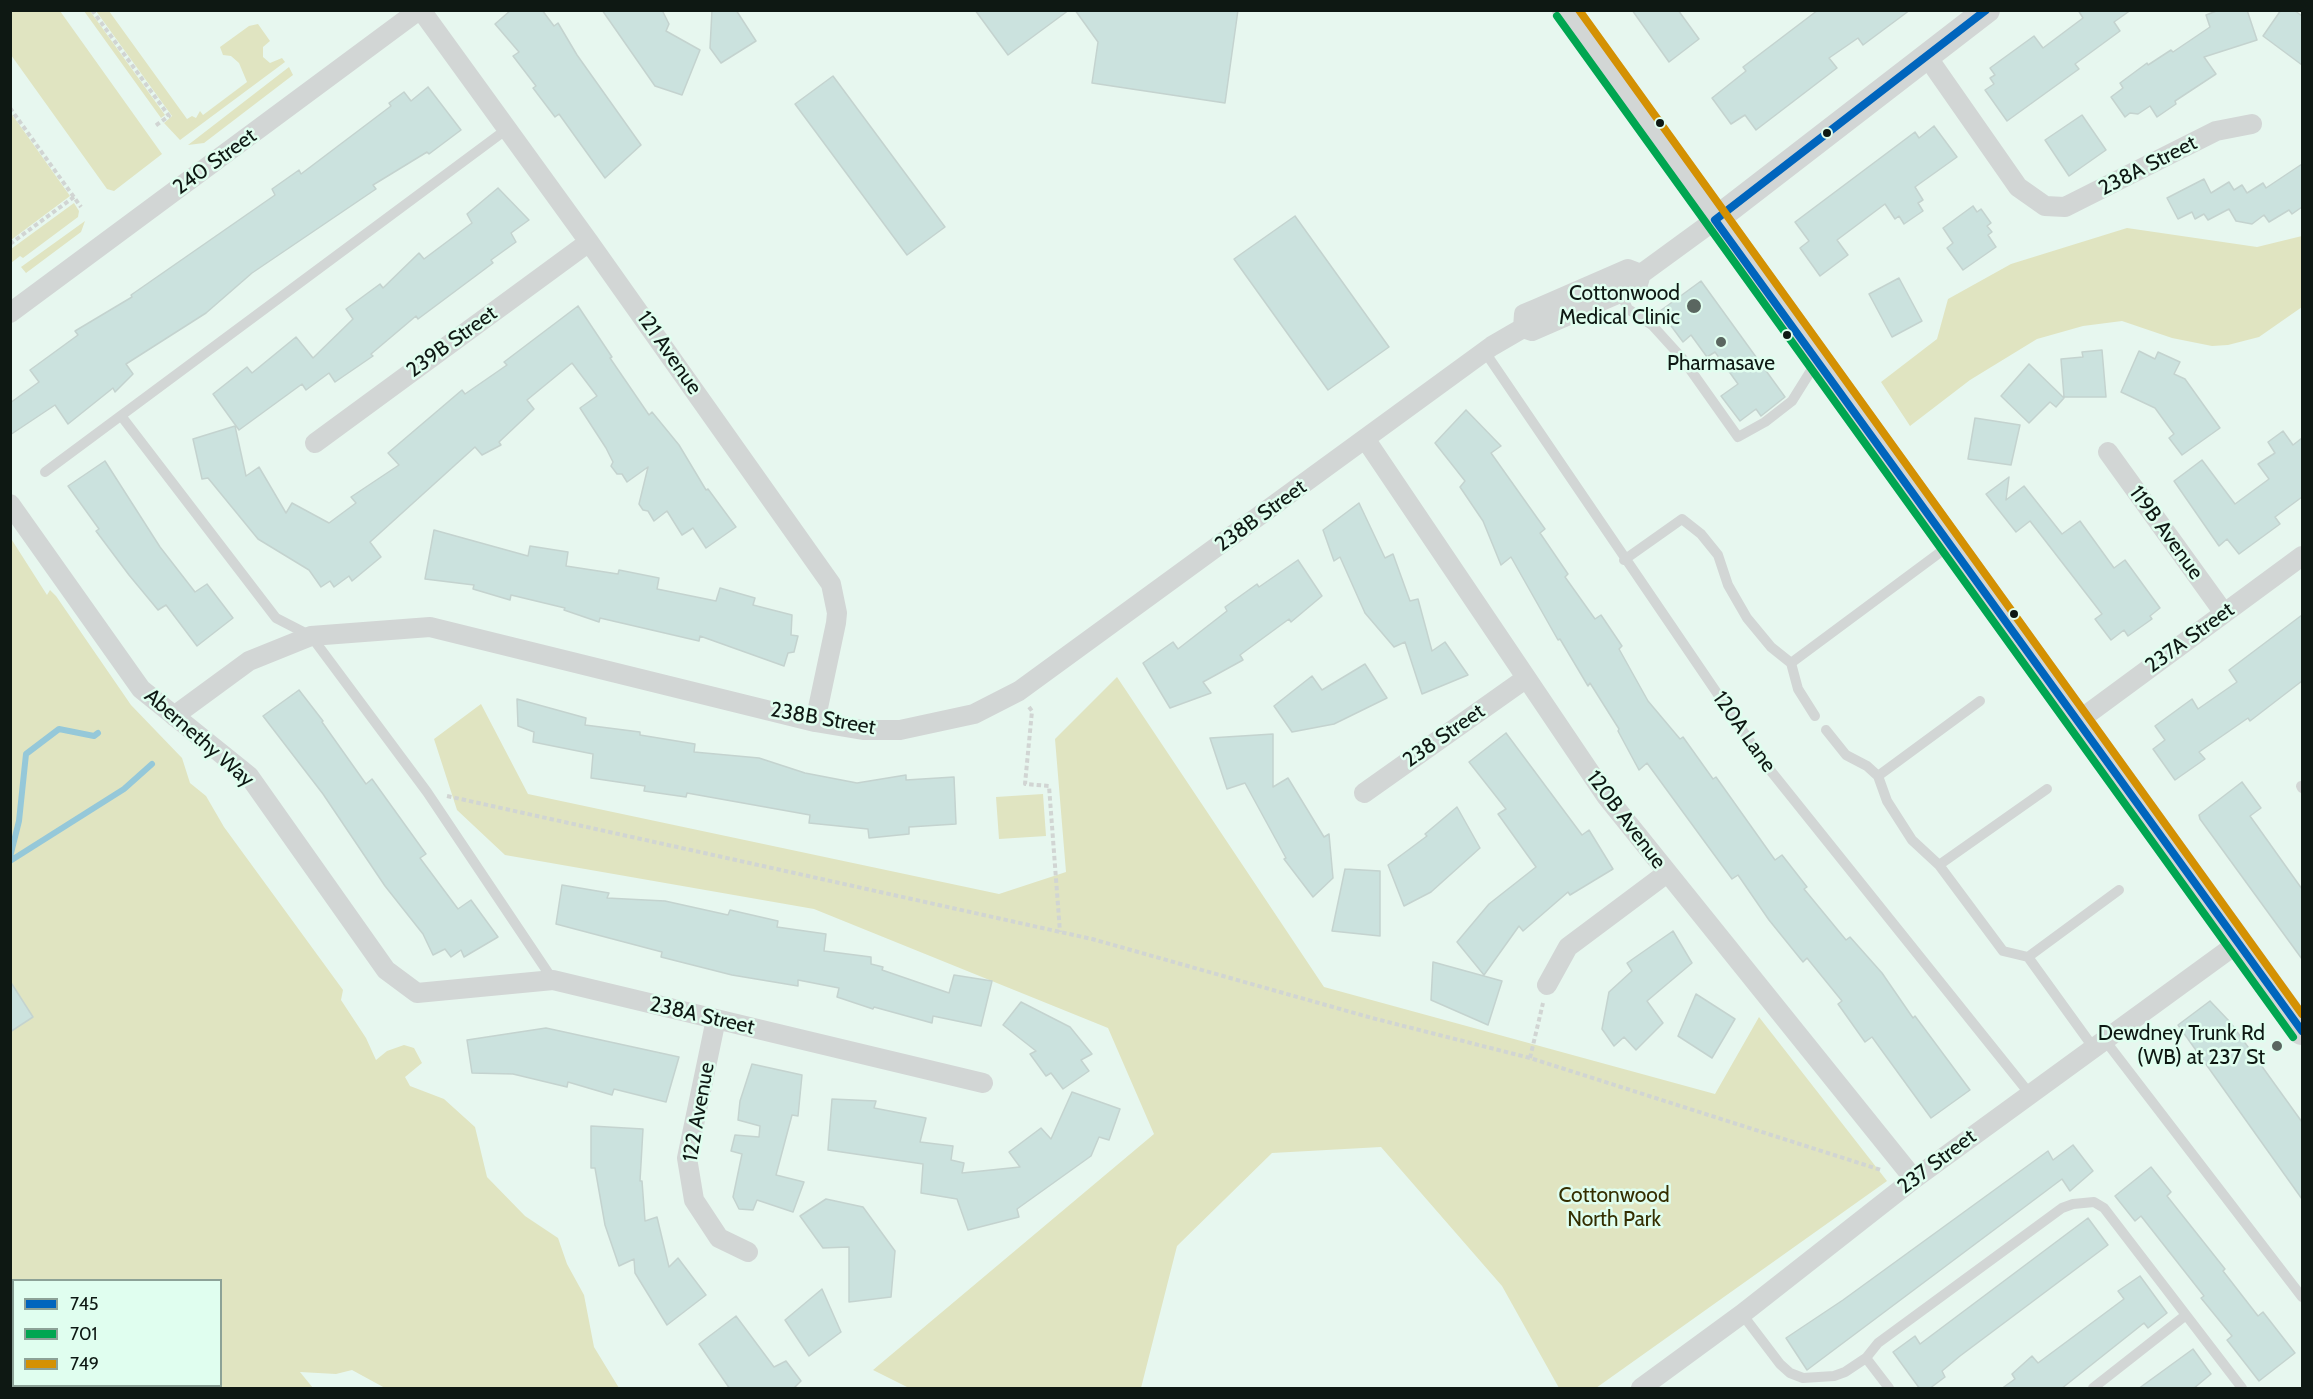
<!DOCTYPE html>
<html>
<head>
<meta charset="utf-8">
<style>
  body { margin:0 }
  #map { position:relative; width:2313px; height:1399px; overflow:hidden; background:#e7f7ef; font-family:Cabin,sans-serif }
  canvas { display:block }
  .frame { position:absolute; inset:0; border:12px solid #0e1813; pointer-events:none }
  .legend { position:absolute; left:12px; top:1279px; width:210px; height:108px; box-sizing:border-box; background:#e0feef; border:2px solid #8ca297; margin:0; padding:8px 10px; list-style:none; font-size:18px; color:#0e1813 }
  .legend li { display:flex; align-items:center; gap:12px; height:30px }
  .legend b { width:30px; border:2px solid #8ca297 }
</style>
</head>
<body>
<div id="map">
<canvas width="2313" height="1399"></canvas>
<div class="frame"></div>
<ul class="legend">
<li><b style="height:8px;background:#0065bd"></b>745</li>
<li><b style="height:8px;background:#00a651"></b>701</li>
<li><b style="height:8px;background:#d49103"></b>749</li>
</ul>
</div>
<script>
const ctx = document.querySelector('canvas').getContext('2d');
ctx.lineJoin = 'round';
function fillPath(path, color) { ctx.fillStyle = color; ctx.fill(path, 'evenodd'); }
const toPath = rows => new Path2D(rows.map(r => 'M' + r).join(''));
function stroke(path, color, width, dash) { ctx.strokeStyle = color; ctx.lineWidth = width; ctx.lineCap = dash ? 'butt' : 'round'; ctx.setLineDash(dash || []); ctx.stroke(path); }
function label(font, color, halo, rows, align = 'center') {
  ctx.font = font + ' Cabin,sans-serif'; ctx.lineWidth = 5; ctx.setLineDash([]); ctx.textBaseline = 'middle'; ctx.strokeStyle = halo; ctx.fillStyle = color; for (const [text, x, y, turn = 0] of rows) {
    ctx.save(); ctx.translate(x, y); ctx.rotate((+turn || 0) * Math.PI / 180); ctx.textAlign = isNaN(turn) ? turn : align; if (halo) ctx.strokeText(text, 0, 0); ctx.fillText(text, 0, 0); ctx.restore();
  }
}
const green = toPath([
  [10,11,60,11,162,154,114,191,107,189,11,55],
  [84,11,90,11,165,115,161,118],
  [96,11,109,11,187,119,192,116,196,118,200,111,203,115,247,82,239,63,231,56,223,55,220,47,249,26,258,24,270,41,263,47,263,57,270,63,282,58,285,62,180,140,164,123,172,116],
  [289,67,293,75,204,143,188,145],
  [11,113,70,196,11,240,10,240],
  [74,203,79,211,78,217,23,258,20,256,11,263,11,249],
  [85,221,81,232,26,273,21,267],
  [2127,228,2257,247,2302,236,2302,307,2259,337,2228,345,2212,346,2172,338,2122,321,2083,326,2037,339,1970,380,1910,426,1881,382,1937,339,1948,299,2011,264],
  [10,537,47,595,50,590,56,596,131,705,182,758,190,783,206,796,224,827,343,990,341,1000,366,1038,376,1060,387,1051,404,1045,414,1048,422,1063,405,1077,410,1086,444,1099,475,1127,487,1177,525,1216,558,1238,567,1264,584,1295,594,1347,619,1388,385,1388,352,1370,336,1374,300,1372,313,1388,11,1388],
  [14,1280,220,1280,220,1386,14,1386],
  [1117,677,1324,987,1715,1094,1759,1017,1887,1181,1596,1388,1559,1388,1502,1286,1381,1147,1272,1153,1177,1246,1141,1388,909,1388,873,1370,1154,1134,1108,1028,814,909,505,855,457,810,434,739,481,704,528,794,999,894,1066,872,1055,739],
  [1043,794,1046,836,999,839,996,797]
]);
const stream = toPath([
  [10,857,19,821,26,754,59,729,94,736,98,733],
  [10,861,124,789,152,764],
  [10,1308,14,1310]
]);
const building = toPath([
  [511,10,542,10,554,26,558,23,577,55,641,145,605,178,559,114,555,117,533,88,536,86,513,56,519,52,495,24,511,10],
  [602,10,662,10,669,24,666,31,700,50,682,95,655,86,602,10],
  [712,10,736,10,756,41,721,63,710,48,712,10],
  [975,10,1069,10,1008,55,975,10],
  [1075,10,1238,10,1225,103,1092,83,1098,42,1075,10],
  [1632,10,1678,10,1699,39,1669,62,1632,10],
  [1818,10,1910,10,1863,45,1858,38,1829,58,1837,68,1756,130,1745,115,1731,124,1712,98,1746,71,1743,67,1818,10],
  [2078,10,2131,10,2114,22,2120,31,2075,64,2079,69,2007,121,1985,90,1994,84,1990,78,1995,75,1990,68,2034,36,2043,48,2083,18,2078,10],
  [2219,10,2247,10,2257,40,2204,57,2216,74,2175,101,2176,104,2157,117,2150,106,2138,114,2130,113,2125,117,2111,97,2123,88,2120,83,2147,63,2148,65,2171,50,2173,52,2210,27,2206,15,2219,10],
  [2281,10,2294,10,2302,16,2302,65,2263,36,2281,10],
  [833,76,945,227,907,255,795,104,833,76],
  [428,87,461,130,429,154,427,152,373,185,376,189,252,273,206,313,126,364,133,374,115,392,113,388,68,424,55,405,10,435,10,403,39,382,30,370,78,335,75,331,132,297,131,295,275,195,272,189,299,170,301,174,391,106,389,103,404,92,411,101,428,87],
  [2082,115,2106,150,2069,176,2045,140,2082,115],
  [1934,126,1957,157,1915,187,1923,200,1918,203,1923,211,1904,224,1899,216,1895,219,1885,204,1837,240,1848,255,1820,276,1800,248,1809,241,1795,222,1915,132,1919,138,1934,126],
  [2302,164,2302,207,2292,214,2289,210,2269,222,2264,215,2252,224,2236,221,2229,209,2208,220,2204,214,2195,219,2192,212,2178,219,2167,198,2204,179,2211,193,2229,182,2234,190,2242,185,2247,193,2263,183,2266,188,2302,164],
  [498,188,529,220,511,233,516,242,491,260,493,263,418,319,416,316,371,354,373,356,335,382,329,373,306,390,302,384,239,430,213,394,247,367,252,373,296,337,313,358,353,319,346,309,380,284,383,288,419,253,424,259,472,223,467,214,498,188],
  [1973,206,1977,212,1981,209,1991,223,1987,226,1992,232,1988,235,1996,247,1963,270,1947,248,1953,243,1943,228,1973,206],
  [1295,216,1389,347,1328,390,1234,259,1295,216],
  [1899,278,1922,321,1892,337,1869,294,1899,278],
  [1701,281,1785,397,1761,416,1756,409,1740,421,1721,396,1738,384,1715,352,1707,357,1691,335,1683,342,1660,311,1701,281],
  [578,306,612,357,610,358,649,415,652,412,679,445,706,490,708,489,736,527,706,548,693,528,682,535,667,511,654,521,648,511,643,510,639,504,648,467,627,482,622,474,617,474,611,466,613,462,606,448,580,408,597,396,572,363,527,400,534,409,499,442,501,445,482,455,475,447,370,542,381,557,352,581,349,576,334,587,330,581,321,587,309,570,258,539,208,478,202,479,193,439,235,426,246,476,259,467,286,513,292,503,329,523,356,503,351,497,399,465,388,453,462,390,465,394,507,365,504,362,578,306],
  [2102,350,2106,397,2064,397,2061,359,2083,357,2082,352,2102,350],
  [2139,351,2155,359,2158,352,2180,362,2174,374,2185,379,2220,428,2182,455,2169,438,2174,434,2155,408,2121,392,2139,351],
  [2029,364,2064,398,2056,407,2050,402,2029,423,2001,396,2029,364],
  [1466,410,1501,446,1491,453,1545,529,1540,533,1568,574,1565,577,1595,619,1601,615,1622,646,1619,649,1648,701,1680,739,1683,737,1713,779,1716,777,1775,860,1782,855,1807,887,1804,889,1846,940,1850,937,1882,973,1913,1018,1915,1016,1970,1090,1931,1118,1872,1037,1865,1042,1838,1004,1842,1001,1807,958,1803,962,1769,920,1738,875,1732,879,1647,763,1639,770,1618,731,1619,729,1590,683,1588,686,1560,639,1558,640,1511,557,1501,565,1483,521,1460,487,1465,481,1435,443,1466,410],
  [1975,418,2020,425,2011,465,1968,459,1975,418],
  [2283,431,2293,445,2302,438,2302,497,2275,517,2280,524,2239,554,2227,539,2219,546,2174,481,2202,460,2235,504,2269,479,2258,464,2275,453,2268,442,2283,431],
  [105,461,160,547,195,592,207,584,233,618,197,646,166,605,158,610,129,575,96,531,99,529,68,486,105,461],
  [2009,477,2006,500,2024,486,2062,534,2080,521,2114,568,2125,560,2160,608,2150,616,2152,619,2128,636,2124,630,2111,640,2095,619,2102,614,2030,521,2016,532,1986,494,2009,477],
  [1359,503,1385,558,1393,554,1410,601,1418,599,1432,651,1445,642,1468,675,1422,694,1405,642,1394,647,1365,613,1340,557,1334,561,1323,530,1359,503],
  [434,530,528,556,530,546,568,552,566,566,618,574,619,570,659,578,657,589,716,601,720,588,755,598,753,605,792,615,791,635,798,636,794,652,788,653,784,666,700,636,699,641,600,618,599,622,564,610,565,608,511,595,510,600,473,589,474,585,425,579,434,530],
  [1298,560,1322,596,1291,622,1289,619,1240,655,1243,660,1203,682,1211,693,1170,708,1143,663,1173,642,1178,649,1227,611,1225,607,1257,584,1259,587,1298,560],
  [2302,615,2302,681,2250,721,2248,718,2199,752,2205,759,2175,780,2153,749,2165,740,2155,726,2192,699,2198,709,2237,682,2229,670,2302,615],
  [1365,664,1387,698,1334,724,1292,732,1274,706,1312,676,1322,690,1365,664],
  [299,690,323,721,322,722,366,784,372,779,426,854,420,858,458,909,471,900,498,937,464,957,461,950,451,957,445,949,433,955,423,934,385,886,323,794,263,716,299,690],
  [517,699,586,718,585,725,640,732,640,735,695,744,694,752,759,758,805,773,857,783,906,775,906,780,954,777,956,824,909,827,909,834,869,838,868,829,809,823,810,815,687,793,686,797,644,791,645,786,591,778,593,754,533,742,534,732,518,726,517,699],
  [1506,733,1582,835,1589,830,1613,869,1570,895,1568,892,1523,931,1519,926,1484,975,1457,942,1489,904,1536,867,1498,814,1506,809,1469,762,1506,733],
  [1273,734,1273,787,1288,778,1324,837,1329,834,1333,878,1313,897,1284,859,1286,858,1245,783,1227,789,1210,738,1273,734],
  [2242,782,2261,808,2250,816,2302,889,2302,959,2200,819,2199,815,2242,782],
  [1457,807,1480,848,1431,892,1404,906,1388,865,1427,836,1425,834,1457,807],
  [1345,869,1380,871,1380,936,1332,931,1345,869],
  [562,885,609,893,607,898,665,901,728,915,730,910,778,921,777,927,826,934,824,951,871,957,871,964,883,967,882,970,949,993,954,975,992,981,981,1026,933,1016,932,1023,874,1007,873,1009,837,997,839,988,798,980,798,986,732,975,661,957,662,952,556,924,562,885],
  [1673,931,1692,963,1647,1001,1663,1023,1636,1050,1624,1037,1614,1046,1602,1029,1609,992,1632,971,1627,963,1673,931],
  [1433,962,1502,981,1488,1025,1431,1000,1433,962],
  [10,981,33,1017,10,1032,10,981],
  [1696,994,1735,1019,1712,1058,1678,1036,1696,994],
  [2210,1001,2230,1022,2302,1122,2302,1199,2178,1025,2210,1001],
  [1021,1002,1070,1027,1092,1054,1081,1060,1089,1071,1063,1089,1051,1073,1046,1076,1030,1054,1036,1051,1003,1025,1021,1002],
  [546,1028,679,1057,666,1102,614,1089,612,1095,568,1082,567,1087,513,1074,472,1073,467,1040,546,1028],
  [752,1064,802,1075,798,1116,792,1115,776,1175,804,1182,793,1212,757,1200,753,1210,739,1209,733,1197,742,1154,731,1151,735,1135,759,1137,760,1126,738,1120,740,1101,752,1064],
  [1072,1092,1120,1109,1109,1140,1099,1137,1091,1156,1017,1209,1019,1217,968,1230,957,1199,921,1193,923,1164,828,1150,832,1099,876,1101,874,1108,926,1118,920,1142,953,1146,951,1160,964,1163,962,1173,1020,1167,1009,1152,1041,1128,1051,1139,1072,1092],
  [591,1126,643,1129,640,1181,642,1181,645,1221,657,1217,669,1267,678,1258,706,1295,667,1325,635,1273,634,1259,619,1266,605,1225,595,1168,591,1168,591,1126],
  [2073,1145,2093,1171,2070,1191,2062,1179,1807,1370,1786,1338,1843,1300,2048,1151,2053,1160,2073,1145],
  [2151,1167,2171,1192,2167,1196,2225,1269,2223,1271,2258,1316,2263,1312,2295,1353,2259,1381,2227,1340,2232,1336,2201,1298,2204,1296,2141,1216,2135,1221,2115,1196,2151,1167],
  [826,1199,863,1207,895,1251,891,1297,849,1302,849,1247,823,1248,800,1216,826,1199],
  [2088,1218,2108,1245,1960,1356,1942,1371,1945,1377,1929,1389,1920,1389,1893,1352,1915,1336,1920,1344,2088,1218],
  [2140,1276,2167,1313,2148,1328,2144,1323,2061,1389,2001,1389,2015,1379,2012,1374,2032,1356,2038,1363,2124,1299,2118,1291,2140,1276],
  [822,1289,841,1332,809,1356,785,1320,822,1289],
  [736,1316,774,1367,786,1361,801,1381,793,1389,730,1389,699,1344,736,1316],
  [2193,1349,2211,1374,2193,1389,2138,1389,2193,1349]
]);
const path = toPath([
  [92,10,169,116,155,126],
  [10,108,81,207],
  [10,244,74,197],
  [1029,707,1032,711,1025,784,1049,786,1060,932],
  [447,796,1092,939,1372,1018,1530,1058,1881,1170],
  [1530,1058,1543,1003]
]);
const service = toPath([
  [1621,294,1628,309,1652,325,1682,358,1738,437,1765,422,1792,401,1817,361],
  [1485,352,1766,765,2029,1093],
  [122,417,276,618,311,636,427,792,553,980],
  [45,472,507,129],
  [1624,560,1682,519,1701,534,1718,555,1728,585,1747,618,1771,647,1791,663,1950,545],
  [1791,663,1798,689,1815,716],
  [1826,730,1846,755,1867,766,1878,776,1887,801,1912,840,1939,865,2003,951,2028,957,2093,1047],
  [1878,776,1980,701],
  [2301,786,2302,788],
  [1939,865,2047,789],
  [2028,957,2119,890],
  [2104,1039,2302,1297],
  [1742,1314,1780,1364,1790,1373,1803,1378,1834,1376,1845,1372,1866,1358,1889,1388],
  [1866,1358,1878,1343,2062,1208,2073,1204,2094,1202,2104,1208,2242,1388],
  [2093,1388,2186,1315]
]);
const minor = toPath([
  [421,10,589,242,831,584,837,613,836,623,815,722],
  [1928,58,2018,187,2045,206,2065,207,2216,131,2252,124],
  [10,313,419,10],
  [1523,328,1532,331,1631,288,1638,284,1641,274,1715,220],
  [1523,328,1524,314,1536,309,1628,269,1641,274],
  [1366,440,1606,796,1914,1179],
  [315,443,589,242],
  [2108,452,2224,613],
  [10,504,141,689,249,776,386,970,417,993,553,980,983,1083],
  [174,716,249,661,311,636,430,627,815,722,863,730,900,730,974,714,1019,691,1492,346,1523,328],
  [2078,721,2302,556],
  [1364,793,1525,679],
  [1547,985,1568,947,1667,873],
  [716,1019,687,1158,694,1200,719,1238,748,1252],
  [1641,1388,1742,1314,1914,1179,2238,943]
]);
const tertiary = toPath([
  [1715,220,1987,10]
]);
const secondary = toPath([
  [1566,10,2302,1031]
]);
const bus1 = toPath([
  [1715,220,2302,1031],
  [1715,220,1986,10]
]);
const bus2 = toPath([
  [1557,16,2293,1037]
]);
const bus3 = toPath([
  [1579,10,2302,1014]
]);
const markers = [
  [1660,123,5,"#0e1813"],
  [1827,133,5,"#0e1813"],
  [1694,306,8,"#5a6660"],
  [1787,335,5,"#0e1813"],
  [1721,342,6,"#5a6660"],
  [2014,614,5,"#0e1813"],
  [2277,1046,6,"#5a6660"]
];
const streetNames = [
  ["240 Street",215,162,-36],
  ["238A Street",2148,166,-27],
  ["239B Street",452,342,-36],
  ["121 Avenue",669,353,55],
  ["238B Street",1261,516,-36],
  ["119B Avenue",2166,533,54],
  ["237A Street",2190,638,-36],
  ["238B Street",823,719,10],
  ["120A Lane",1744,732,55],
  ["238 Street",1444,736,-35],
  ["Abernethy Way",199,738,41],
  ["120B Avenue",1626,820,53],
  ["238A Street",702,1016,13],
  ["122 Avenue",699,1112,-80],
  ["237 Street",1937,1162,-37]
];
const poiNames = [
  ["Cottonwood",1680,294],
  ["Medical Clinic",1680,318],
  ["Pharmasave",1721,364,"center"],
  ["Dewdney Trunk Rd",2265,1034],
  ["(WB) at 237 St",2265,1058]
];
const parkNames = [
  ["Cottonwood",1614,1196],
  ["North Park",1614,1220]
];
fillPath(green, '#e0e4c1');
stroke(stream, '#95c8d9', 6);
fillPath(building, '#cbe2de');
stroke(building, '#c4d3cf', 1.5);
stroke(path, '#d1d5d3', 4, [4.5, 3]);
stroke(service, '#d2d6d5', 10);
stroke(minor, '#d2d6d5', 20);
stroke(tertiary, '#d2d6d5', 26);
stroke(secondary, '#d2d6d5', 28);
stroke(bus1, '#0065bd', 8);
stroke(bus2, '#00a651', 8);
stroke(bus3, '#d49103', 8);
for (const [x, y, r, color] of markers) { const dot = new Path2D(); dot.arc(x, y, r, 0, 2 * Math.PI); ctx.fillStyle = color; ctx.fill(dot); stroke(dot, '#e0feef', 2); }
label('21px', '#0e1813', '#e0feef', streetNames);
label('21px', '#0e1813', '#e0feef', poiNames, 'right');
label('21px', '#342e00', '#e0feef', parkNames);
</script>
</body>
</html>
